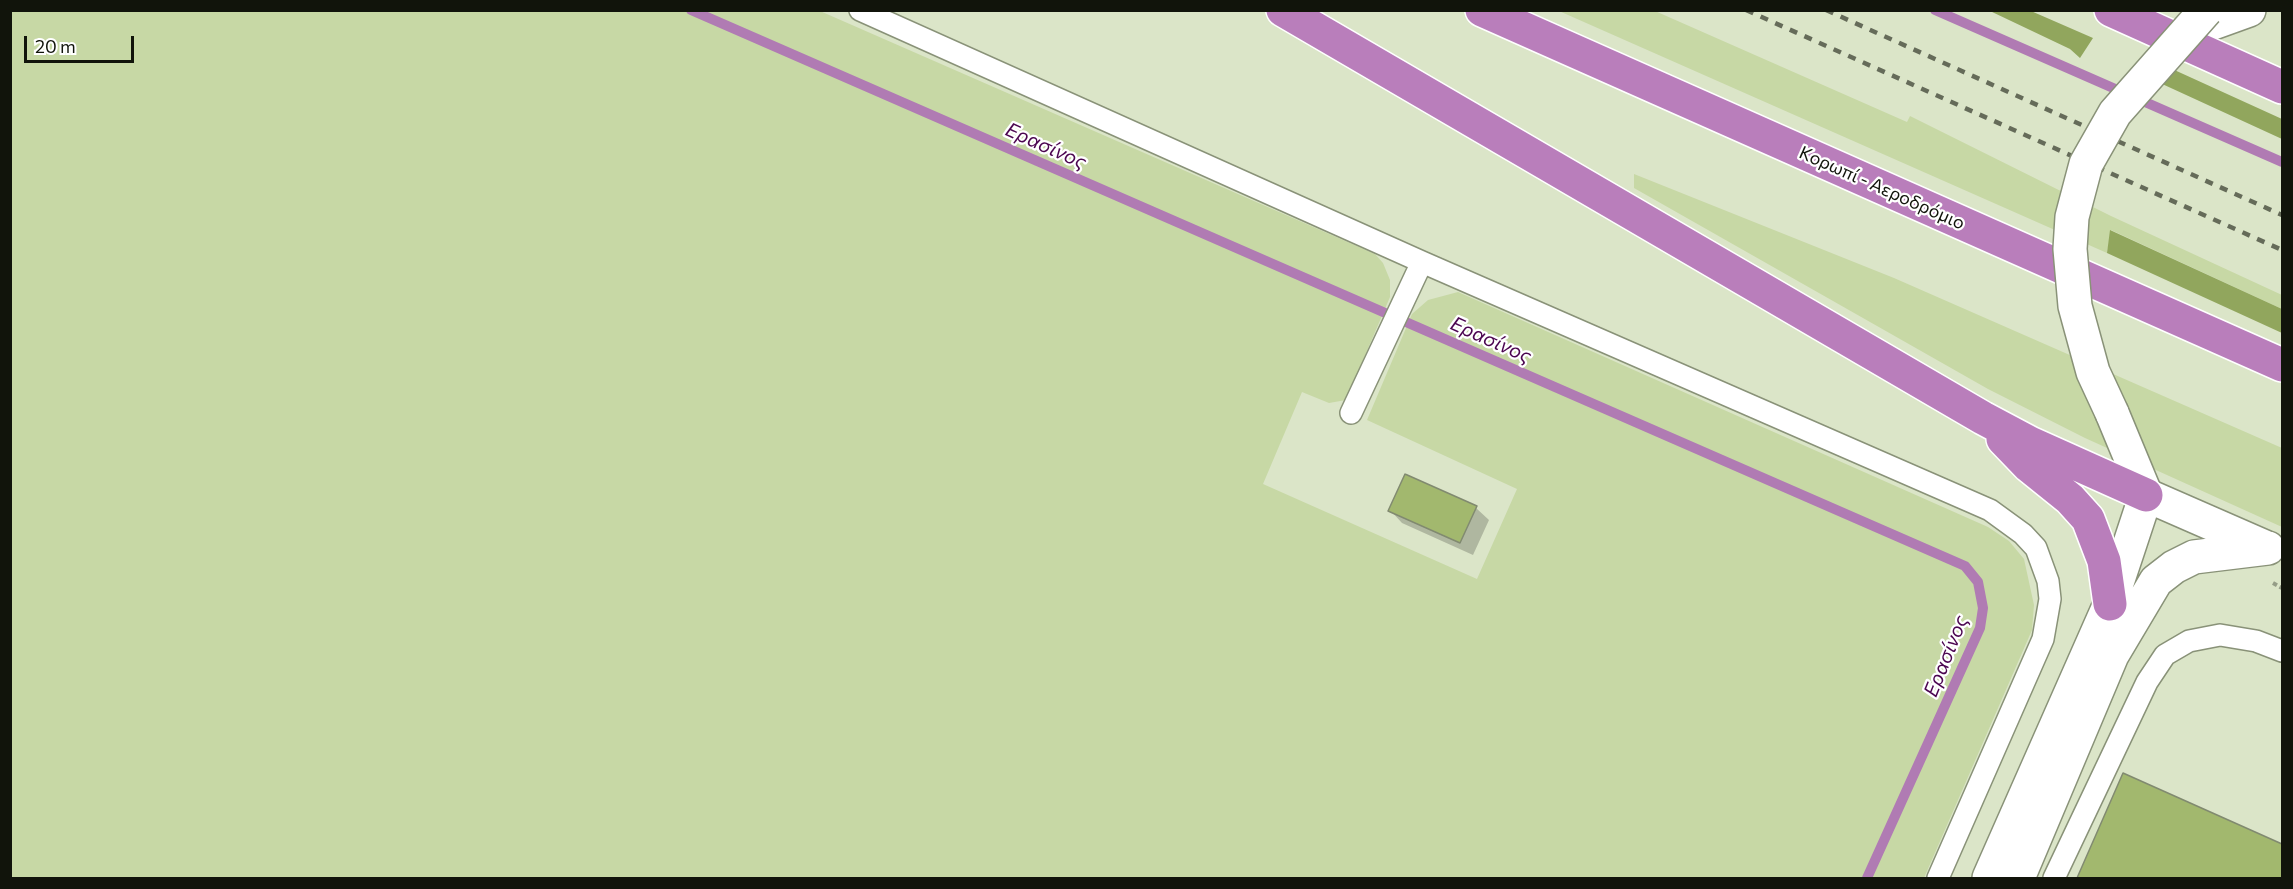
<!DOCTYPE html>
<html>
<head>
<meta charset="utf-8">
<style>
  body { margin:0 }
  #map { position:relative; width:2293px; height:889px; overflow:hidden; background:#dbe5c8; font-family:Commissioner,sans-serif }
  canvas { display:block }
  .frame { position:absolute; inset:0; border:12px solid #11140b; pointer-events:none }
  .scale { position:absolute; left:24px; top:36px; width:110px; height:27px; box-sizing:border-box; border:3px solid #11140b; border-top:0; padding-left:8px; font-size:18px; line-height:21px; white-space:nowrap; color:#11140b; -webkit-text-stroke:4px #fff; paint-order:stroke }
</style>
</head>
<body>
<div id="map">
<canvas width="2293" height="889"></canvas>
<div class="frame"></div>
<div class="scale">20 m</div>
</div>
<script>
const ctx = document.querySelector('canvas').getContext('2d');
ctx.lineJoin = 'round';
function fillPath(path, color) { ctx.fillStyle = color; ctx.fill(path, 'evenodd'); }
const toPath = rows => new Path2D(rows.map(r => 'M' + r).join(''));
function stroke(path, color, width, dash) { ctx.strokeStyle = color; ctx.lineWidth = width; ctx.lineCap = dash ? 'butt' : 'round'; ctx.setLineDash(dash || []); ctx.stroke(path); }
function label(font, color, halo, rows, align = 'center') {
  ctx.font = font + ' Commissioner,sans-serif'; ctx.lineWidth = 4.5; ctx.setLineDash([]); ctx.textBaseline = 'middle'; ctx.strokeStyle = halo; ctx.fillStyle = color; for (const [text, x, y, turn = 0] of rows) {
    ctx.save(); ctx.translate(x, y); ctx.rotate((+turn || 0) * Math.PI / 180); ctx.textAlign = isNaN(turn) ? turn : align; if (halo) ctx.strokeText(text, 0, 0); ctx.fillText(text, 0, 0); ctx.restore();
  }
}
const green = toPath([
  [10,11,820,11,1375,254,1383,263,1390,280,1390,297,1346,400,1329,403,1302,392,1263,484,1477,579,1517,489,1367,420,1412,314,1428,300,1458,292,1988,527,2009,541,2024,559,2034,605,2032,630,1924,878,11,878],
  [1559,11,1655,11,1907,122,1910,116,2111,216,2282,295,2282,309,2111,230,2107,253],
  [1634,174,1894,278,2282,448,2282,527,2085,438,1988,389,1634,188]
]);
const forest = toPath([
  [1990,11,2031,11,2093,38,2080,58,2070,49],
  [2170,68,2282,119,2282,139,2160,83],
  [2110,230,2282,309,2282,333,2107,253]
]);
const shadow = toPath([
  [1406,476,1476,508,1489,520,1473,555,1402,523,1390,510],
  [2124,775,2282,846,2282,878,2079,878]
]);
const stream = toPath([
  [691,10,1965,566,1978,582,1983,608,1980,628,1867,878],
  [1935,10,2282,162]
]);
const building = toPath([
  [1405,474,1477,506,1460,543,1388,511,1405,474],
  [2123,773,2282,844,2282,878,2077,878,2123,773]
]);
const path = toPath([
  [2273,583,2282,588]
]);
const lane = toPath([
  [860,10,1422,262,1990,510,2023,534,2036,548,2048,581,2050,599,2043,639,1938,878],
  [1351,413,1422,262],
  [2054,878,2147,682,2165,655,2189,641,2220,635,2256,641,2282,651]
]);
const street = toPath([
  [2188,32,2249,10],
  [2146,495,2265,547],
  [1989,878,2110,604,2146,495,2112,413],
  [2018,878,2112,655,2156,581,2174,567,2194,557,2268,548]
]);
const highway = toPath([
  [1283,10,1983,418,2030,443,2146,495],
  [1482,10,2282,365],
  [2111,10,2282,87],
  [2003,439,2029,466,2070,499,2088,519,2104,561,2110,604]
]);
const rail = toPath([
  [1746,10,2282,250],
  [1826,10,2282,215]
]);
const streetBridge = toPath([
  [2112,413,2093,372,2075,306,2070,249,2072,217,2086,164,2115,113,2206,10]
]);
const streetNames = [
  ["Κορωπί - Αεροδρόμιο",1882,188,24]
];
const waterNames = [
  ["Ερασίνος",1046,146,24],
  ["Ερασίνος",1491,340,24],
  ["Ερασίνος",1946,656,-68]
];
fillPath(green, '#c7d8a5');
fillPath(forest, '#91a65d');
fillPath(shadow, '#0003');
stroke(stream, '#b07bb3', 10);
fillPath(building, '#a2b86e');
stroke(building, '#818a70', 1.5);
stroke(lane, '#899278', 24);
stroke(street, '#899278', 36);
stroke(highway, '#fff', 36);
stroke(path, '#959d87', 4, [4.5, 3]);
stroke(lane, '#fff', 21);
stroke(street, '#fff', 33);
stroke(highway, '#b97ebb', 33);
stroke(rail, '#656b59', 4.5, [8, 8]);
stroke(streetBridge, '#899278', 36, []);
stroke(streetBridge, '#fff', 33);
label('18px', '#11140b', '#fff', streetNames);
label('italic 20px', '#4b0550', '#fff', waterNames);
</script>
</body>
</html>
